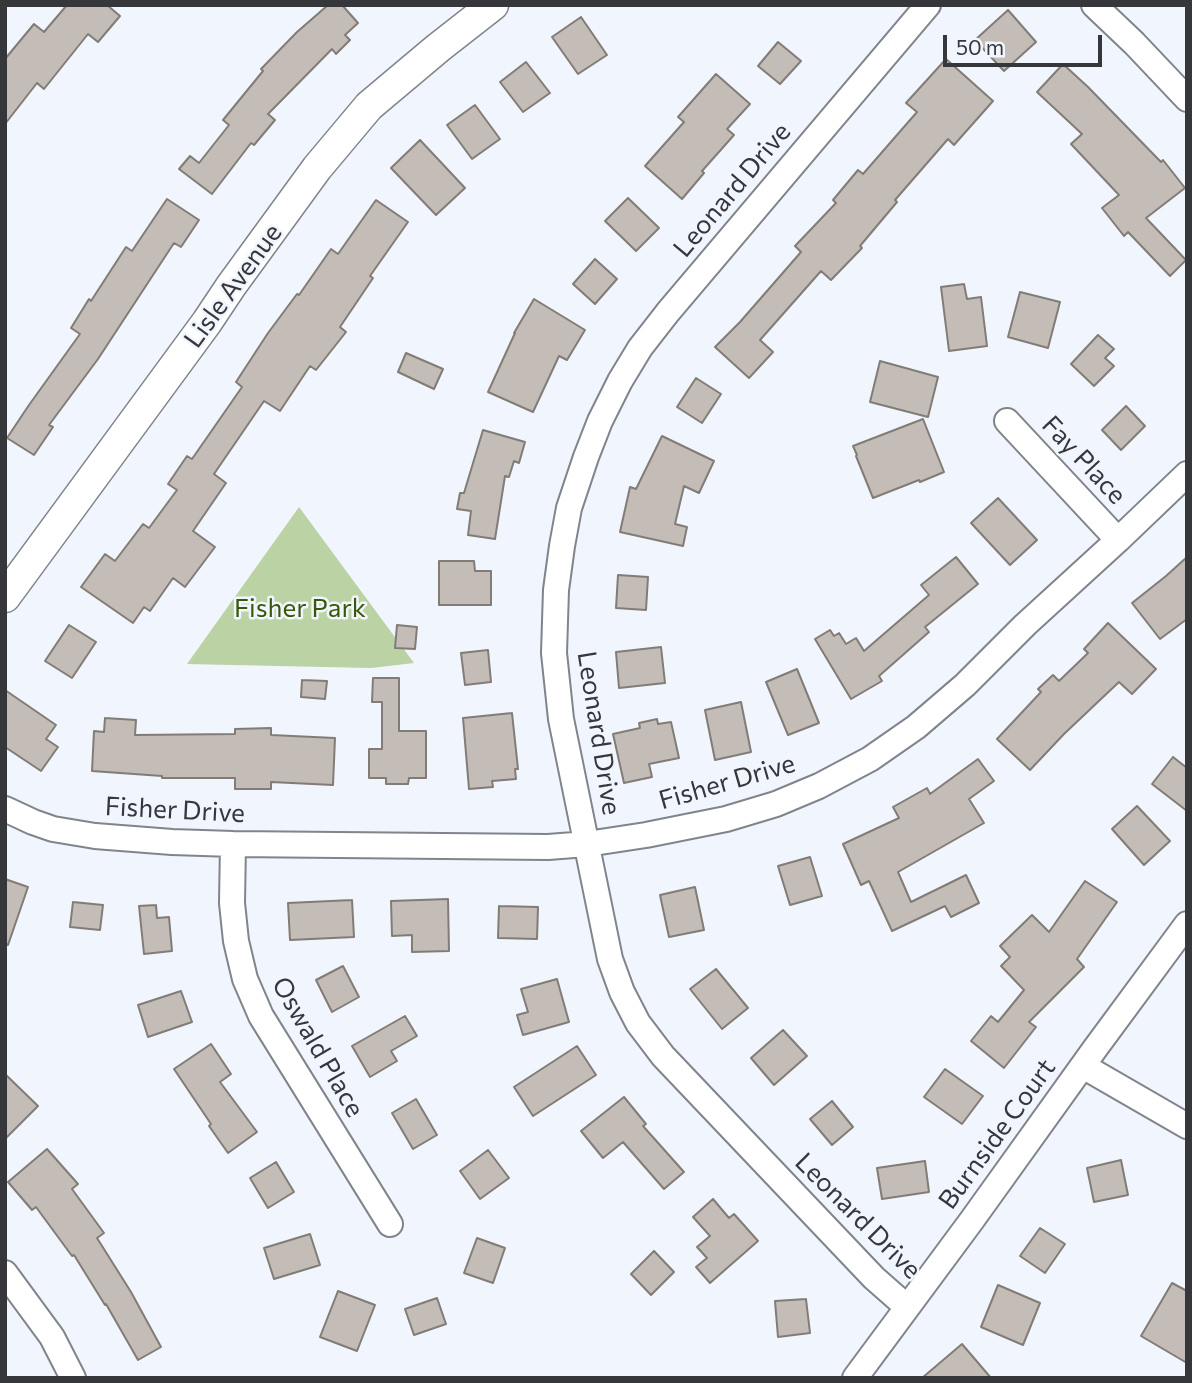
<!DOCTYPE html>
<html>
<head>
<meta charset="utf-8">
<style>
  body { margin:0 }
  #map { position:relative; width:1192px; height:1383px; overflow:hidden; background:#f1f5fd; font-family:Commissioner,sans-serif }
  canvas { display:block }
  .frame { position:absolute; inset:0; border:7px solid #36373a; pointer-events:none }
  .scale { position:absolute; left:943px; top:35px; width:159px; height:32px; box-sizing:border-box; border:4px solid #36373a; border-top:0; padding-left:9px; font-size:21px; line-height:24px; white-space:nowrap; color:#36373a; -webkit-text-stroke:5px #f1f5fd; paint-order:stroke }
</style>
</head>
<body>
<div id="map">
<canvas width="1192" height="1383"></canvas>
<div class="frame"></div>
<div class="scale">50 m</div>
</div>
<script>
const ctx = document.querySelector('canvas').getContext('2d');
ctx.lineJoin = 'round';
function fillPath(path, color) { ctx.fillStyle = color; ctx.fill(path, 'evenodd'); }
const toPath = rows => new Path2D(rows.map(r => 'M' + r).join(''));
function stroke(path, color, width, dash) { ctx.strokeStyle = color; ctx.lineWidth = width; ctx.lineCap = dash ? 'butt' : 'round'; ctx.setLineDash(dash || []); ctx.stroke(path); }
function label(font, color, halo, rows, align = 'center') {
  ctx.font = font + ' Commissioner,sans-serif'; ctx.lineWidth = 5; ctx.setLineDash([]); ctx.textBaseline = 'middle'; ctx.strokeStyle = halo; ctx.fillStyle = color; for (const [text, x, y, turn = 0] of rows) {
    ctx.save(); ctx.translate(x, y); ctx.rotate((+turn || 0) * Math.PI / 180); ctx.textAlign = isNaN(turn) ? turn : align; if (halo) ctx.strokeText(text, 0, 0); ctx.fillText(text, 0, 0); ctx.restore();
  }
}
const green = toPath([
  [299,507,414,663,371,668,187,664]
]);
const building = toPath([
  [67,5,107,5,120,16,98,42,88,34,44,89,37,83,5,124,5,59,34,24,44,32,67,5],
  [328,5,342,5,358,23,345,35,350,40,336,54,332,49,268,114,275,120,254,145,251,143,212,194,179,169,190,156,199,163,229,125,223,120,263,71,261,69,297,32,328,5],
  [1008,10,1036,42,1004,71,975,40,1008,10],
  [581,17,607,55,578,74,552,37,581,17],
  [778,42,801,61,780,84,758,66,778,42],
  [946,59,993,101,954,145,948,139,895,200,897,202,860,246,862,248,831,280,821,271,760,340,773,352,749,378,715,347,740,322,801,252,795,246,836,203,833,200,858,170,863,174,917,112,906,103,946,59],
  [526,62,550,93,523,112,500,82,526,62],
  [1063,64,1088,87,1161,162,1163,160,1185,188,1146,218,1186,260,1170,276,1128,232,1124,236,1102,208,1119,195,1071,144,1082,134,1037,92,1063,64],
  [716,74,750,104,727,129,734,135,702,171,704,173,682,199,645,166,684,122,678,117,716,74],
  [475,105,500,139,472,159,447,125,475,105],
  [420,140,465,188,436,215,391,168,420,140],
  [628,198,659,228,636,251,605,221,628,198],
  [167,199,199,220,181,247,174,243,98,359,49,425,53,427,34,455,7,438,29,405,80,334,71,328,89,299,91,301,126,247,132,251,167,199],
  [376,200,408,222,370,276,373,278,340,327,346,332,316,370,310,366,280,411,264,401,214,474,226,483,193,531,215,547,185,587,173,578,150,611,144,607,133,623,81,587,105,554,115,561,143,524,149,528,177,490,168,484,187,456,192,459,242,387,236,382,268,333,297,294,299,295,331,249,338,254,376,200],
  [595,259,617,279,595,304,573,284,595,259],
  [964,284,967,299,981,297,987,346,949,351,941,287,964,284],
  [1020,292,1060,302,1048,348,1008,337,1020,292],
  [534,299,585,330,567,360,559,356,533,412,488,392,515,333,514,333,534,299],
  [1098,335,1114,349,1105,358,1114,366,1094,386,1071,364,1098,335],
  [406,353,443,369,434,389,398,372,406,353],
  [880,361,938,377,928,417,870,402,880,361],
  [696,378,721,394,702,423,677,407,696,378],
  [1126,406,1145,426,1121,450,1102,430,1126,406],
  [923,419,944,472,920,482,919,480,873,498,856,456,857,455,853,446,923,419],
  [483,430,525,442,519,463,514,461,509,477,505,476,495,539,468,535,471,511,457,509,460,493,464,493,483,430],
  [662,436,714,461,699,493,684,486,675,524,687,527,683,546,620,532,630,487,636,489,662,436],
  [998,498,1037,540,1010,565,971,523,998,498],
  [956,557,978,584,925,627,929,632,879,676,882,681,851,699,815,639,830,630,834,636,839,633,846,644,856,638,864,651,929,595,921,585,956,557],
  [1187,557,1187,619,1160,639,1132,603,1166,576,1187,557],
  [439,561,474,561,475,571,491,571,491,605,439,605,439,561],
  [618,575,648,577,646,610,616,608,618,575],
  [1108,623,1156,669,1132,694,1119,682,1064,734,1030,770,997,739,1041,692,1038,689,1053,675,1059,681,1088,653,1084,649,1108,623],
  [69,625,96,642,72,678,45,661,69,625],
  [397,625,417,627,415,649,395,648,397,625],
  [661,647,665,683,619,688,616,652,661,647],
  [488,650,491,682,465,685,461,653,488,650],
  [797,669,819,723,788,735,766,682,797,669],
  [373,678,399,678,399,731,426,731,426,778,409,778,408,784,386,784,386,778,369,778,369,749,382,749,382,702,372,702,373,678],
  [302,680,327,681,325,699,301,697,302,680],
  [5,690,56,725,46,739,58,747,41,771,5,747,5,690],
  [741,702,751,752,715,760,705,710,741,702],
  [512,713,518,769,515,769,516,779,492,781,493,787,469,789,463,718,512,713],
  [105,718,136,720,135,735,235,734,235,729,271,728,271,735,335,738,333,785,271,782,271,789,235,789,235,778,162,778,162,776,92,771,94,731,104,732,105,718],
  [657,719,658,724,671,722,679,758,649,764,652,777,624,783,613,734,640,728,639,723,657,719],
  [1173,757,1187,768,1187,811,1152,784,1173,757],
  [978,759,994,781,969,799,984,823,898,872,911,902,966,875,979,903,951,917,945,906,892,931,869,881,861,885,843,844,899,818,893,807,927,788,930,794,978,759],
  [1137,806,1170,841,1144,865,1112,829,1137,806],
  [810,857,822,896,790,905,778,866,810,857],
  [5,879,28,887,8,945,5,944,5,879],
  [1085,881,1117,902,1077,959,1084,967,1029,1022,1036,1027,1004,1068,971,1041,991,1016,998,1022,1024,990,1001,966,1010,957,1000,946,1032,915,1049,932,1085,881],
  [695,887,704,930,669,937,660,895,695,887],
  [448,899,449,951,412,952,412,935,392,936,391,901,448,899],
  [352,900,354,937,290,940,288,903,352,900],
  [73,902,103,905,100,930,70,927,73,902],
  [156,905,157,918,169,917,172,951,144,954,139,906,156,905],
  [499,906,538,907,537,939,498,938,499,906],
  [343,966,359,997,332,1012,316,980,343,966],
  [716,969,748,1008,722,1029,690,989,716,969],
  [557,979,569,1022,523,1035,517,1015,528,1012,521,989,557,979],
  [181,991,192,1022,148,1037,138,1005,181,991],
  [405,1016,417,1036,391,1051,397,1061,370,1077,352,1046,405,1016],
  [783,1030,807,1056,774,1085,751,1058,783,1030],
  [211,1044,231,1074,220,1082,257,1132,228,1153,209,1126,211,1124,174,1069,211,1044],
  [577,1046,596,1075,533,1116,514,1087,577,1046],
  [945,1069,983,1096,962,1124,924,1097,945,1069],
  [5,1074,38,1106,5,1139,5,1074],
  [624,1097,646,1124,643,1126,684,1172,664,1189,623,1142,603,1158,581,1131,624,1097],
  [416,1099,437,1135,413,1149,392,1113,416,1099],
  [832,1101,853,1127,832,1145,810,1119,832,1101],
  [47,1149,78,1184,72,1189,104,1233,97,1238,131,1292,161,1347,138,1360,106,1304,105,1305,74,1255,72,1256,36,1207,32,1210,8,1182,47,1149],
  [488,1150,509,1178,480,1199,460,1171,488,1150],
  [1121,1160,1128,1195,1094,1202,1087,1168,1121,1160],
  [925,1161,929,1192,882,1199,877,1168,925,1161],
  [276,1162,294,1192,268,1208,250,1178,276,1162],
  [713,1199,729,1218,734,1214,758,1241,710,1283,696,1267,707,1258,697,1247,710,1236,693,1217,713,1199],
  [1040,1228,1065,1244,1045,1273,1020,1256,1040,1228],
  [310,1234,320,1265,274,1279,264,1248,310,1234],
  [477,1238,505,1248,493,1283,464,1273,477,1238],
  [654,1251,674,1272,651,1295,631,1274,654,1251],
  [1172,1283,1187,1291,1187,1363,1141,1336,1172,1283],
  [998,1285,1040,1303,1023,1345,981,1327,998,1285],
  [338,1291,375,1305,357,1351,320,1337,338,1291],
  [437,1298,446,1324,414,1335,405,1309,437,1298],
  [806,1299,810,1333,778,1337,775,1301,806,1299],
  [962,1344,991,1378,922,1378,962,1344]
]);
const minor = toPath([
  [1094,5,1134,43,1187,99],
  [1007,421,1118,540],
  [5,809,33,822,53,829,95,836,172,842,233,844,548,847,587,844,646,835,726,819,776,804,819,786,870,759,916,727,965,685,1025,625,1118,540,1187,474],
  [233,844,232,903,236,941,245,979,261,1016,390,1224],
  [1083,1066,1187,1126],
  [5,1273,52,1337,73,1378],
  [907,1307,874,1278,663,1056,638,1023,622,992,610,959,561,719,554,653,556,590,562,546,569,508,586,457,600,421,620,381,640,348,668,312,928,5],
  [855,1378,972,1220,1094,1050,1187,924]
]);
const tertiary = toPath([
  [5,597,207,322,231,286,317,168,369,106,438,48,493,5]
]);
const streetNames = [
  ["Leonard Drive",732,190,-50],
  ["Lisle Avenue",233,286,-54],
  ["Fay Place",1084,460,47],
  ["Leonard Drive",599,733,81],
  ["Fisher Drive",727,782,-16],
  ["Fisher Drive",175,810,3],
  ["Oswald Place",318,1047,60],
  ["Burnside Court",997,1134,-54],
  ["Leonard Drive",858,1216,45]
];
const parkNames = [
  ["Fisher Park",300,608]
];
fillPath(green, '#bad2a4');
fillPath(building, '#c4bdb7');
stroke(building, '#827c76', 2);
stroke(minor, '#80848b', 28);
stroke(tertiary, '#80848b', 33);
stroke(minor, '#fff', 24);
stroke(tertiary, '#fff', 30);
label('26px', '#36373a', '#f1f5fd', streetNames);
label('26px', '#385807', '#f1f5fd', parkNames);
</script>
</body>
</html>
